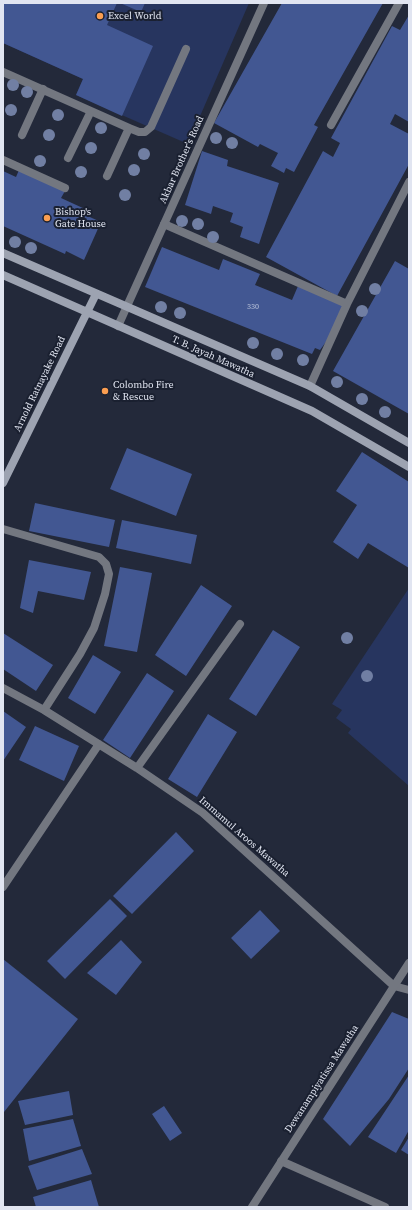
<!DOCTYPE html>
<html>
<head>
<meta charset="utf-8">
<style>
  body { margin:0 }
  #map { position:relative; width:412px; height:1210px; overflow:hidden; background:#23293a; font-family:"Source Serif 4",serif }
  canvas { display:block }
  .frame { position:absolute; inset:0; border:4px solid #e1e5f1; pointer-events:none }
</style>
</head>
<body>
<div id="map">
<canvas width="412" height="1210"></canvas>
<div class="frame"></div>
</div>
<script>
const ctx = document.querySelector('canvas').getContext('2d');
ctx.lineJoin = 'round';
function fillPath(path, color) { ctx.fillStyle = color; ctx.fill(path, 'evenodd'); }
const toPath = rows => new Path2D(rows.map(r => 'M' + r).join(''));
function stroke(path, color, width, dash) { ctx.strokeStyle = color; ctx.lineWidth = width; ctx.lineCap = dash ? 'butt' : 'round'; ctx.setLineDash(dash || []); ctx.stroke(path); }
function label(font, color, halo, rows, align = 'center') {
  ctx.font = font + ' "Source Serif 4",serif'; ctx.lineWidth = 4; ctx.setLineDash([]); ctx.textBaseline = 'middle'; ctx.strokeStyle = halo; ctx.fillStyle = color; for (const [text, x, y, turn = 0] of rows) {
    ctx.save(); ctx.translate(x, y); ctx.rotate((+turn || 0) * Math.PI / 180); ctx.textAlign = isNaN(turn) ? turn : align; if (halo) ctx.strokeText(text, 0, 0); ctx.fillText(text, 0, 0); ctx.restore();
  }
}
const green = toPath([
  [4,3,249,3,188,144,76,95,83,79,3,43],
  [409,588,409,786,348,733,351,729,336,718,342,710,332,704]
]);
const building = toPath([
  [4,3,117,3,107,25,153,46,122,116,76,95,83,79,3,43],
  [120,3,145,3,141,12],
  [282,3,383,3,314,125,318,127,294,172,286,168,284,173,271,166,278,153,260,144,258,147,214,123],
  [409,15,409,122,395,114,390,124,409,134,409,164,337,296,266,257,323,151,333,157,340,143,331,138,392,26,400,30],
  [202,151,228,160,227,166,279,183,259,244,240,237,243,227,230,222,233,213,213,206,211,214,185,205],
  [19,170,65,191,61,198,85,209,83,214,101,222,84,260,66,251,65,254,3,226,3,171,16,177],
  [162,247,219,270,223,259,260,274,255,285,292,300,298,286,343,305,331,335,320,350,315,348,312,354,145,287],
  [395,261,409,269,409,414,333,371],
  [127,448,192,474,176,516,110,489],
  [362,452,409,482,409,568,368,543,358,559,333,542,357,505,336,491],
  [35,503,115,520,109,547,29,531],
  [122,520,197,535,191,564,116,548],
  [29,560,91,572,84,600,38,591,33,613,20,608],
  [120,567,152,573,137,652,104,646],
  [201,585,232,606,186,676,155,655],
  [273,630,300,647,256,716,229,699],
  [3,633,53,665,36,691,3,669],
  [93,655,121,672,95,714,68,698],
  [147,673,174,691,130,758,103,740],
  [3,711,26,727,3,761],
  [208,714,237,732,197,797,168,779],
  [35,726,79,746,64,781,19,760],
  [176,832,194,851,132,914,113,896],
  [110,899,127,916,65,979,47,961],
  [260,910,280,931,251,959,231,938],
  [121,940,142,962,116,995,87,973],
  [3,959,78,1019,4,1112,3,1111],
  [392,1012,409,1019,409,1068,389,1099,350,1146,323,1119],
  [409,1075,409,1130,396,1153,368,1137],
  [69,1091,73,1115,25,1125,18,1101],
  [164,1106,182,1133,170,1141,152,1114],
  [73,1119,81,1146,29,1161,23,1129],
  [409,1137,409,1155,401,1150],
  [82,1149,92,1174,37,1190,28,1166],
  [91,1180,99,1207,36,1207,33,1197]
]);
const lane = toPath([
  [3,72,129,128,139,132,145,132,151,127,186,49],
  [331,125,399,3],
  [22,135,43,89],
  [68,158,91,111],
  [3,160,65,188],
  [107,176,129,128],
  [164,224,347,304],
  [310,386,347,304,409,182],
  [394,986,409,990]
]);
const street = toPath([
  [118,326,264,3],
  [3,529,99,557,106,564,109,574,105,594,94,628,80,654,44,710],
  [3,688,44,710,137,768,203,813,394,986],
  [137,768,240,624],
  [3,887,99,744],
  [281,1161,385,1207],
  [252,1207,409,963]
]);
const secondary = toPath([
  [3,253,310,386,409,443],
  [3,275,312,411,409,467],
  [3,483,96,294]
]);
const trees = [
  [13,85],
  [27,92],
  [11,110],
  [58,115],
  [101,128],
  [49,135],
  [216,138],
  [232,143],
  [91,148],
  [144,154],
  [40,161],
  [134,170],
  [81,172],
  [125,195],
  [182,221],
  [198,224],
  [213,237],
  [15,242],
  [31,248],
  [375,289],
  [161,307],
  [362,311],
  [180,313],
  [253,343],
  [277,354],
  [303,360],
  [337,382],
  [362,399],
  [385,412],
  [347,638],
  [367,676]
];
const markers = [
  [100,16,4,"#fb9e51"],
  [47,218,4,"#fb9e51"],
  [105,391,4,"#fb9e51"]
];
const numberNames = [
  ["330",253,307]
];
const poiNames = [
  ["Excel World",108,16],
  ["Bishop's",55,212],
  ["Gate House",55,224],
  ["Colombo Fire",113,385],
  ["& Rescue",113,397]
];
const streetNames = [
  ["Akbar Brother's Road",182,160,-66],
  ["T. B. Jayah Mawatha",213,357,24],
  ["Arnold Ratnayake Road",40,384,-64],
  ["Immamul Aroos Mawatha",244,837,41],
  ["Dewanampiyatissa Mawatha",322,1079,-57]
];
fillPath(green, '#27355f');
fillPath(building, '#425792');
stroke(lane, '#737780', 8);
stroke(street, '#737780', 8);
stroke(secondary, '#9da3b1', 8);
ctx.fillStyle = '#717fa3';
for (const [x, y] of trees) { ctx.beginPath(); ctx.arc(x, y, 6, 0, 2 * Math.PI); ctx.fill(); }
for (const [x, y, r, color] of markers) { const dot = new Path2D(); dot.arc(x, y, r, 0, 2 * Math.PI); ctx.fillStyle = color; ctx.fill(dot); stroke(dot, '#1a2030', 1.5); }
label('8px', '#b9c2d9', null, numberNames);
label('10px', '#e1e5f1', '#1a2030', poiNames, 'left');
label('10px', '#e1e5f1', '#1a2030', streetNames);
</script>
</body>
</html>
